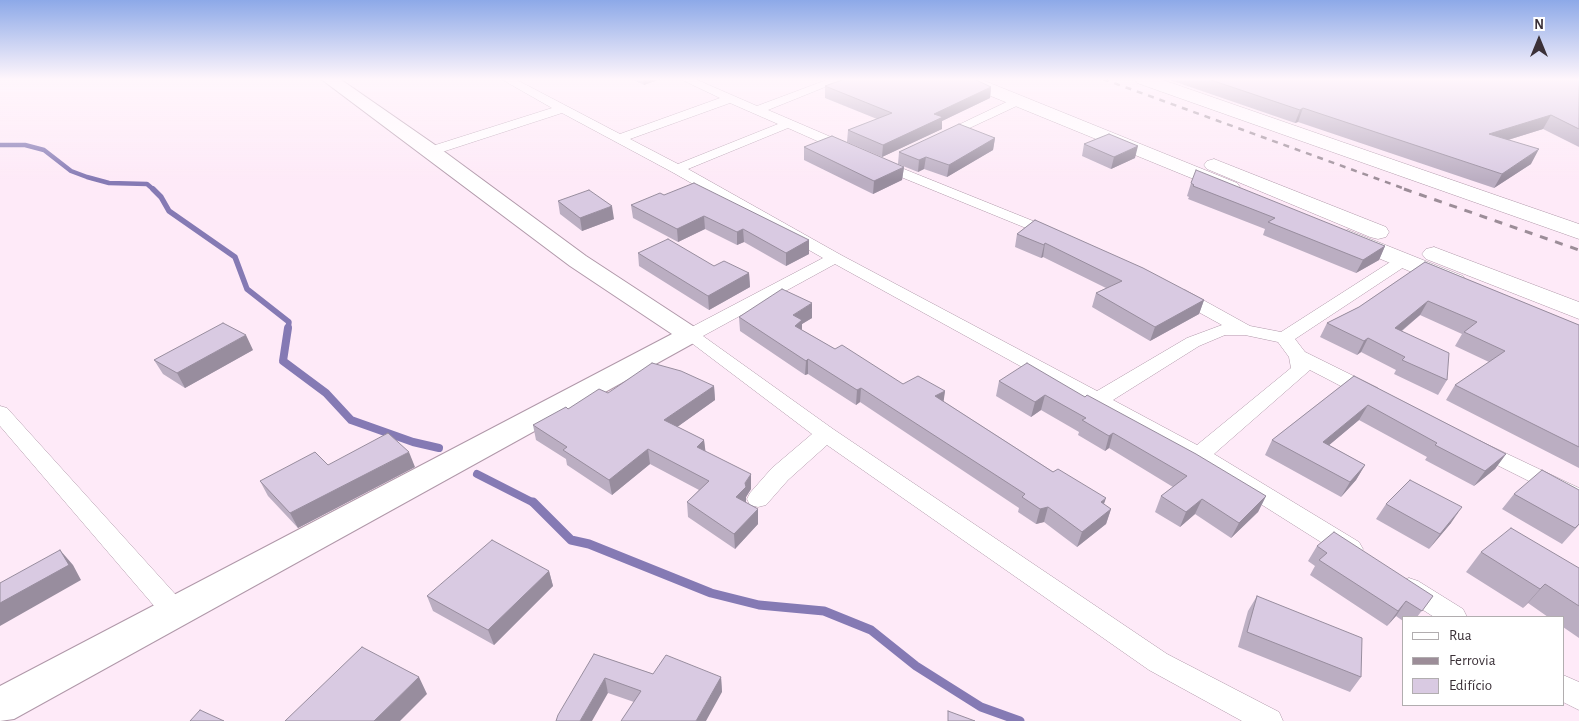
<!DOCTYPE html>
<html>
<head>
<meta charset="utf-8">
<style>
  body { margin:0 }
  #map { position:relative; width:1579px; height:721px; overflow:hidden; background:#feeaf8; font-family:"Alegreya Sans",sans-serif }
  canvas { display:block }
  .legend { position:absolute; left:1402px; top:616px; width:162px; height:90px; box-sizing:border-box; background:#fff; border:1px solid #b1adaf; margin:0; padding:6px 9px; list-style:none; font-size:15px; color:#3b3138 }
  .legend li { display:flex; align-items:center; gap:10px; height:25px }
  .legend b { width:25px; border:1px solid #b1adaf }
  .north { position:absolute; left:1514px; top:15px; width:50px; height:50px; -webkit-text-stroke:4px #fff; paint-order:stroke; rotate:0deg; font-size:14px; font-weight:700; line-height:20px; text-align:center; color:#3b3138 }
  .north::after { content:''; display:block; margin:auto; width:18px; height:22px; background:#3b3138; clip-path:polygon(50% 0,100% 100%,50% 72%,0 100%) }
</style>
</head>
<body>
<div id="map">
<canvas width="1579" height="721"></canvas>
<ul class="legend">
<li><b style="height:6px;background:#fff"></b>Rua</li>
<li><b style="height:6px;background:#9c8d98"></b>Ferrovia</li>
<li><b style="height:14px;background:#d9cae2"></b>Edifício</li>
</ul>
<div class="north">N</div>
</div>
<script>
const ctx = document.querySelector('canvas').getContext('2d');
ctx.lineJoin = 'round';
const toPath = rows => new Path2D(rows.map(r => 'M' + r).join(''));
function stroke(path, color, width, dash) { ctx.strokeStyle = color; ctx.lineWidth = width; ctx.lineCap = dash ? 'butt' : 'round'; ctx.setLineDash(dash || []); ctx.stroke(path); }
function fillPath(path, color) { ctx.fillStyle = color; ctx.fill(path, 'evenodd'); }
const streamFar3 = toPath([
  [0,145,25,145,44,150,71,171,87,177,109,183,147,184,154,190]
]);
const streamFar2 = toPath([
  [153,189,161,197,169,211,235,257,247,289,289,322,288,329]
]);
const streamFar1 = toPath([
  [288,328,283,361,326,393,351,420,413,442,439,448],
  [477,474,534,503]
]);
const stream = toPath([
  [533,502,571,540,589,544,711,593,759,605,824,611,871,630,916,666,981,707,1020,721]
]);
const street = toPath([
  [501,79,515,79,620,134,720,98,680,79,695,79,757,106,829,79,845,79,768,110,852,146,854,149,852,152,842,152,788,128,688,169,841,255,1097,391,1187,338,1222,325,1173,298,1170,294,1173,290,1185,290,1250,326,1281,332,1398,257,1410,257,1412,260,1410,263,1295,339,1305,352,1378,388,1381,393,1378,398,1371,399,1364,398,1310,370,1214,454,1359,542,1363,549,1359,556,1351,558,1343,556,1191,460,835,264,703,336,833,429,1167,654,1279,712,1283,721,1242,721,1149,670,827,445,788,480,766,505,758,507,750,505,747,499,750,493,772,468,812,434,681,335,684,331,823,258,672,172,562,113,436,154,426,154,424,151,426,148,552,108,501,79],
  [730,103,778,124,678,164,630,139,730,103],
  [1225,335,1245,335,1278,342,1289,357,1291,368,1197,445,1113,400,1199,346,1225,335],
  [1017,97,1021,98,1021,104,946,139,936,139,935,136,1017,97],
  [879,159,1058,231,1061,234,1053,239,1048,237,874,166,872,163,879,159],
  [0,406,7,408,185,605,189,613,185,621,176,624,167,621,0,426,0,406],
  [1480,441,1579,488,1579,506,1473,453,1469,448,1473,443,1480,441],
  [1409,578,1418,581,1463,609,1467,617,1434,617,1400,595,1397,588,1400,581,1409,578],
  [1563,675,1579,682,1579,710,1563,702,1563,675]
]);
const secondary = toPath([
  [321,79,340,79,438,147,586,256,699,330,703,335,699,340,14,719,0,721,0,686,672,334,570,266,321,79]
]);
const primary = toPath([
  [957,79,980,79,1237,183,1240,187,1237,191,1230,193,1223,191,959,83,957,79],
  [1135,79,1160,79,1579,224,1579,239,1137,83,1135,79],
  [1214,159,1386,227,1389,232,1386,237,1378,239,1370,237,1207,169,1204,165,1207,161,1214,159],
  [1348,230,1463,276,1466,281,1463,286,1454,288,1445,286,1340,242,1337,237,1340,232,1348,230],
  [1434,247,1579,302,1579,319,1426,259,1422,254,1426,249,1434,247]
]);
const railFar1 = toPath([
  [1103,79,1408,190]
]);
const rail = toPath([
  [1404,189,1579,250]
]);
const wall = toPath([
  [631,79,661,79,644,85],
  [1167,79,1579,79,1579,147,1543,129,1508,140,1531,164,1494,188,1298,122,1295,123],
  [825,86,991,87,990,98,942,121,942,129,882,157,847,142,848,130,877,119,825,98],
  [995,138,993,150,947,177,924,169,918,172,898,164,899,152],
  [1084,144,1135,158,1111,169,1082,156],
  [804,147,904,167,902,180,873,194,804,160],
  [1191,183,1385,246,1379,260,1356,273,1263,235,1265,229,1188,199,1189,197,1187,196],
  [664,195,809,240,809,254,786,266,744,242,737,245,705,229,678,242,633,218,631,205],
  [558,201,614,219,582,231,560,214],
  [1035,220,1204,300,1199,314,1150,341,1092,307,1096,293,1106,288,1043,257,1041,258,1015,247,1017,234],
  [638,253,714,266,749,273,750,287,709,310,639,266],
  [1425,262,1579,325,1579,468,1446,400,1455,385,1489,362,1455,346,1462,334,1420,315,1402,331,1447,380,1438,395,1394,374,1396,370,1361,352,1357,355,1320,337,1327,323,1359,307],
  [739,317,812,318,802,324,802,330,835,349,903,384,945,391,943,401,1111,509,1106,524,1077,547,1044,522,1036,524,1018,512,1019,508,860,402,856,405,808,374,805,375,740,331],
  [253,350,185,388,163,374,154,360],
  [1354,376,1506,454,1495,469,1474,486,1425,460,1427,457,1359,420,1329,445,1365,465,1356,480,1341,497,1265,455,1272,440],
  [999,381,1085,397,1266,496,1258,512,1231,538,1195,514,1180,527,1155,512,1161,496,1173,487,1109,448,1105,451,1078,435,1079,432,1041,410,1031,417,996,396],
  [714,386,715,400,677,427,704,440,705,452,751,489,746,497,746,502,758,524,735,549,688,517,687,502,699,490,650,464,612,495,567,465,566,459,536,440,533,425,568,409,608,393],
  [328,465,415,467,298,528,268,496,260,481],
  [1579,490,1579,525,1562,544,1502,509,1514,494],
  [1386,504,1451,523,1429,549,1376,519],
  [1317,546,1433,596,1417,617,1403,617,1403,621,1396,616,1387,626,1310,575,1315,566,1308,561],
  [1481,552,1579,568,1579,638,1563,627,1563,617,1548,617,1528,603,1523,608,1466,572],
  [549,571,553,586,494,645,433,611,427,596],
  [1257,596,1361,677,1350,692,1238,647,1248,611],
  [594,654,653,674,721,677,722,692,634,702,608,693]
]);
const shadedWall = toPath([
  [643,79,661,79,644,85],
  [991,87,990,98,942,121,942,129,882,157,883,145,934,114],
  [1303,108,1298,122,1295,123,1300,110],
  [1551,115,1543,129,1482,148,1489,134],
  [995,138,993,150,947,177,949,165],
  [1138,146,1135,158,1111,169,1114,157],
  [1539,149,1531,164,1494,188,1502,174],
  [926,157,924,169,918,172,919,160],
  [904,167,902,180,873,194,874,181],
  [612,206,614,219,582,231,580,218],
  [704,216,705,229,678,242,677,229],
  [743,229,744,242,737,245,737,232],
  [809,240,809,254,786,266,786,253],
  [1045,243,1043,257,1041,258,1044,245],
  [1385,246,1379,260,1356,273,1363,260],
  [749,273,750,287,709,310,708,296],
  [1204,300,1199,314,1150,341,1155,327],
  [1428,301,1420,315,1388,342,1395,328],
  [812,303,812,318,802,324,802,334,795,328,793,315],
  [246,335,253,350,185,388,177,373],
  [1368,338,1361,352,1357,355,1364,341],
  [808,359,808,374,805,375,806,361],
  [714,386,715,400,666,435,664,420],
  [861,388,860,402,856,405,857,390],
  [945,391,943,406,935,396],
  [1045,395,1041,410,1031,417,1035,402],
  [1368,405,1359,420,1315,457,1323,442],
  [1113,433,1109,448,1105,451,1109,436],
  [704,440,706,455,697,447],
  [648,449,650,464,612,495,609,480],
  [409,452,415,467,298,528,290,513],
  [1506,454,1495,469,1474,486,1485,471],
  [1365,465,1356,480,1341,497,1350,482],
  [751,474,751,489,746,497,746,502,737,512,736,497],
  [1266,496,1258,512,1231,538,1239,523],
  [1106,498,1101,513,1101,502],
  [1202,499,1195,514,1180,527,1186,512],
  [1048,507,1044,522,1036,524,1040,509],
  [1462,507,1451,523,1429,549,1440,534],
  [758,509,758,524,735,549,734,534],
  [1111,509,1106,524,1077,547,1082,532],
  [60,550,73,565,81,580,0,626,0,603],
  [549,571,553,586,494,645,488,630],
  [1545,584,1528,603,1523,608,1540,589],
  [1406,601,1396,616,1387,626,1398,611],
  [419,677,427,694,400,721,374,721],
  [721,677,722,692,706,721,696,721],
  [605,678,608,693,592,721,580,721]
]);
const building = toPath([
  [845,79,974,79,991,87,934,114,943,117,883,145,848,130,892,113,825,86,845,79],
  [1208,79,1579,79,1579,129,1551,115,1489,134,1539,149,1502,174,1303,108,1300,110,1208,79],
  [959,124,995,138,949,165,926,157,919,160,899,152,959,124],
  [1109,134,1138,146,1114,157,1084,144,1109,134],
  [832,136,904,167,874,181,804,147,832,136],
  [1196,170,1385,246,1363,260,1268,222,1275,218,1193,186,1194,185,1191,183,1196,170],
  [694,183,809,240,786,253,743,229,737,232,704,216,677,229,631,205,660,193,664,195,694,183],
  [589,190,612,206,580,218,558,201,589,190],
  [1035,220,1143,268,1204,300,1155,327,1096,293,1122,281,1045,243,1044,245,1017,234,1035,220],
  [668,239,714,266,724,261,749,273,708,296,638,253,668,239],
  [1425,262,1579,325,1579,447,1455,385,1505,351,1464,332,1477,322,1428,301,1395,328,1449,353,1447,380,1402,360,1405,357,1368,338,1364,341,1327,323,1359,307,1425,262],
  [782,289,812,303,793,315,802,320,795,326,835,349,842,345,903,384,918,376,945,391,935,396,1053,472,1058,469,1106,498,1101,502,1111,509,1082,532,1048,507,1040,509,1022,497,1025,494,861,388,857,390,808,359,806,361,739,317,782,289],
  [223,323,246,335,177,373,154,360,223,323],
  [652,363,681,371,714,386,664,420,704,440,697,447,751,474,745,483,746,487,736,497,758,509,734,534,687,502,709,481,648,449,609,480,563,450,567,447,533,425,566,407,568,409,599,389,608,393,652,363],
  [1027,363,1085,397,1087,395,1196,454,1266,496,1239,523,1202,499,1186,512,1161,496,1187,476,1113,433,1109,436,1082,420,1086,418,1045,395,1035,402,999,381,1027,363],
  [1354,376,1506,454,1485,471,1435,445,1437,443,1368,405,1323,442,1365,465,1350,482,1272,440,1354,376],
  [388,433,409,452,290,513,260,481,315,452,328,465,388,433],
  [1542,470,1579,490,1579,524,1575,528,1514,494,1542,470],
  [1410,480,1462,507,1440,534,1386,504,1410,480],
  [1511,528,1579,568,1579,606,1545,584,1540,589,1481,552,1511,528],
  [1334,532,1433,596,1422,611,1406,601,1398,611,1319,560,1327,553,1317,546,1334,532],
  [492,540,549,571,488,630,427,596,492,540],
  [60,550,69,565,0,603,0,583,60,550],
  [1257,596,1362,638,1361,677,1247,632,1257,596],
  [362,647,419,677,374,721,285,721,362,647],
  [594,654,653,674,666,655,721,677,696,721,621,721,641,691,605,678,580,721,556,721,558,715,594,654],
  [200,710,224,721,190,721,200,710],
  [948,711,975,721,948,721,948,711]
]);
stroke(streamFar3, '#857ab4', 4.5);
stroke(streamFar2, '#857ab4', 5.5);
stroke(streamFar1, '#857ab4', 8);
stroke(stream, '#857ab4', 9);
stroke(street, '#b098a9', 1);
stroke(secondary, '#b098a9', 2);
stroke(primary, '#b098a9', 1);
fillPath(street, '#fff');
fillPath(secondary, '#fff');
fillPath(primary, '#fff');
stroke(railFar1, '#9c8d98', 2.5, [6, 6]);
stroke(rail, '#9c8d98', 3, [8, 8]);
fillPath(wall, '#bbaec2');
fillPath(shadedWall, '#988d9e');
fillPath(building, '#d9cae2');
stroke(building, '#988d9e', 1);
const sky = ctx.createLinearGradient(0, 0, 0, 180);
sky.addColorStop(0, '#8da9e8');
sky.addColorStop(0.44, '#fff6fc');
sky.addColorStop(1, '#fff6fc00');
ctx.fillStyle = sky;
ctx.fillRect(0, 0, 1579, 180);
</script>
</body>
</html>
